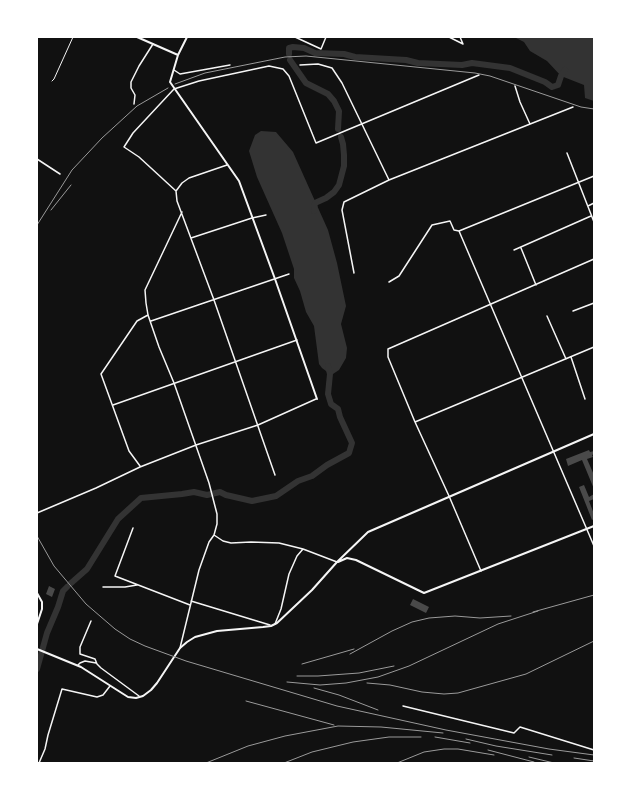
<!DOCTYPE html>
<html>
<head>
<meta charset="utf-8">
<style>
  body { margin:0 }
  #map { position:relative; width:631px; height:800px; overflow:hidden; background:#111; font-family:Mulish,sans-serif }
  canvas { display:block }
  .frame { position:absolute; inset:0; border:38px solid #fff; pointer-events:none }
</style>
</head>
<body>
<div id="map">
<canvas width="631" height="800"></canvas>
<div class="frame"></div>
</div>
<script>
const ctx = document.querySelector('canvas').getContext('2d');
ctx.lineJoin = 'round';
function fillPath(path, color) { ctx.fillStyle = color; ctx.fill(path, 'evenodd'); }
const toPath = rows => new Path2D(rows.map(r => 'M' + r).join(''));
function stroke(path, color, width, dash) { ctx.strokeStyle = color; ctx.lineWidth = width; ctx.lineCap = dash ? 'butt' : 'round'; ctx.setLineDash(dash || []); ctx.stroke(path); }
const water = toPath([
  [514,37,594,37,594,101,585,98,584,85,561,76,547,61,530,51,524,42],
  [261,131,276,132,293,152,328,230,337,263,346,306,341,324,347,348,346,358,339,370,333,374,330,374,322,368,319,364,314,326,306,312,300,291,294,278,294,269,282,233,257,177,249,151,255,135]
]);
const river = toPath([
  [289,54,289,48,293,47,304,48,315,53,344,54,355,57,406,60,418,63,462,65,472,63,510,68,545,82,552,87,558,85,561,76,565,70],
  [290,60,306,83,328,94,334,101,339,111,338,129],
  [314,211,315,203,326,198,334,192,339,185,344,166,344,155,343,144,341,137],
  [70,584,87,569,118,519,141,498,182,494,194,492,207,495,220,492,226,495,252,501,276,496,298,481,312,476,327,465,349,453,352,443,340,417,338,409,331,404,328,394,330,374,328,366],
  [37,669,47,633,58,607,63,591,67,587]
]);
const building = toPath([
  [589,450,590,452,594,451,594,454,592,455,593,457,587,459,594,475,594,489,582,460,568,466,566,459],
  [584,485,589,497,594,494,594,499,589,501,594,514,594,519,592,520,579,487],
  [49,586,55,589,52,597,46,594],
  [413,599,429,607,426,613,410,605]
]);
const service = toPath([
  [52,81,54,79,73,37]
]);
const minor = toPath([
  [295,37,321,49,326,37],
  [449,37,463,44],
  [460,37,463,44],
  [300,65,318,64,332,68,342,83,389,180],
  [174,70,180,74,230,65],
  [515,86,520,102,530,124],
  [134,104,135,95,131,88,131,82,139,66,153,44],
  [567,153,594,222],
  [37,159,60,174],
  [176,191,182,183,189,178,227,165],
  [588,206,594,203],
  [459,231,594,546],
  [191,238,252,218,266,215],
  [521,248,536,285],
  [514,250,591,216],
  [354,273,342,210,344,202,389,180,573,107],
  [389,282,399,276,432,225,450,221,454,230,459,231,594,176],
  [573,311,594,303],
  [547,316,566,359],
  [151,321,289,274],
  [571,357,585,399],
  [113,405,297,340],
  [415,422,594,347],
  [140,466,129,451,101,374,137,321,148,315],
  [275,475,214,300,177,201,176,191,139,157,124,147,133,133,174,89,199,81,269,66,283,69,289,76,316,143,479,75],
  [37,513,96,488,140,467,196,445,258,425,316,399],
  [133,528,115,576,190,605],
  [214,535,223,541,231,543,251,542,279,543,303,549,337,562],
  [481,571,449,496,415,422,388,357,388,349,594,259],
  [103,587,125,587,137,585],
  [191,601,270,625],
  [91,621,80,647,80,654,95,659,97,664,101,668,139,696],
  [275,624,281,609,289,574,297,556,303,549],
  [180,648,199,570,209,542,214,535,217,524,217,514,209,483,174,383,159,347,148,315,146,303,145,290,182,212],
  [78,665,80,663,85,661,96,663],
  [403,706,514,733,520,727,594,750],
  [39,763,45,749,48,735,62,689,97,697,103,695,110,686]
]);
const tertiary = toPath([
  [137,37,178,55],
  [187,37,178,55,170,82,239,181,275,279,317,399],
  [338,562,347,558,356,560,424,593,594,526],
  [37,593,42,602,42,609,37,624],
  [37,649,81,667,128,697,136,698,143,696,151,690,157,683,180,648,187,642,195,637,217,631,263,627,271,626,277,623,312,590,337,562,368,532,594,434]
]);
const rail = toPath([
  [175,84,205,73,285,57,306,56,475,73,490,76,581,107,594,109],
  [51,210,71,185],
  [37,225,72,170,102,138,137,106,168,88],
  [37,536,54,566,86,604,115,629,130,639,145,646,186,661,337,706,446,730,549,749,594,755],
  [533,612,594,595],
  [350,654,392,631,412,622,429,618,455,616,480,618,511,616],
  [302,664,354,649],
  [297,676,318,676,359,673,394,666],
  [287,682,320,685,346,683,378,677,409,666,498,624,538,611],
  [367,683,390,685,422,692,444,694,458,693,526,674,594,641],
  [314,688,339,695,378,710],
  [246,701,334,725],
  [435,737,470,743],
  [466,739,496,746,552,755],
  [488,750,534,762],
  [529,757,554,763],
  [574,758,594,761],
  [206,763,248,746,285,736,338,726,381,727,443,733],
  [284,763,312,752,353,742,389,737,421,737],
  [397,763,424,752,444,749,458,749,494,755]
]);
fillPath(water, '#333');
stroke(river, '#333', 6);
fillPath(building, '#4a4a4a');
stroke(service, '#f5f5f5', 1);
stroke(minor, '#f5f5f5', 1.5);
stroke(tertiary, '#f5f5f5', 2);
stroke(rail, '#9a9a9a', 1);
</script>
</body>
</html>
